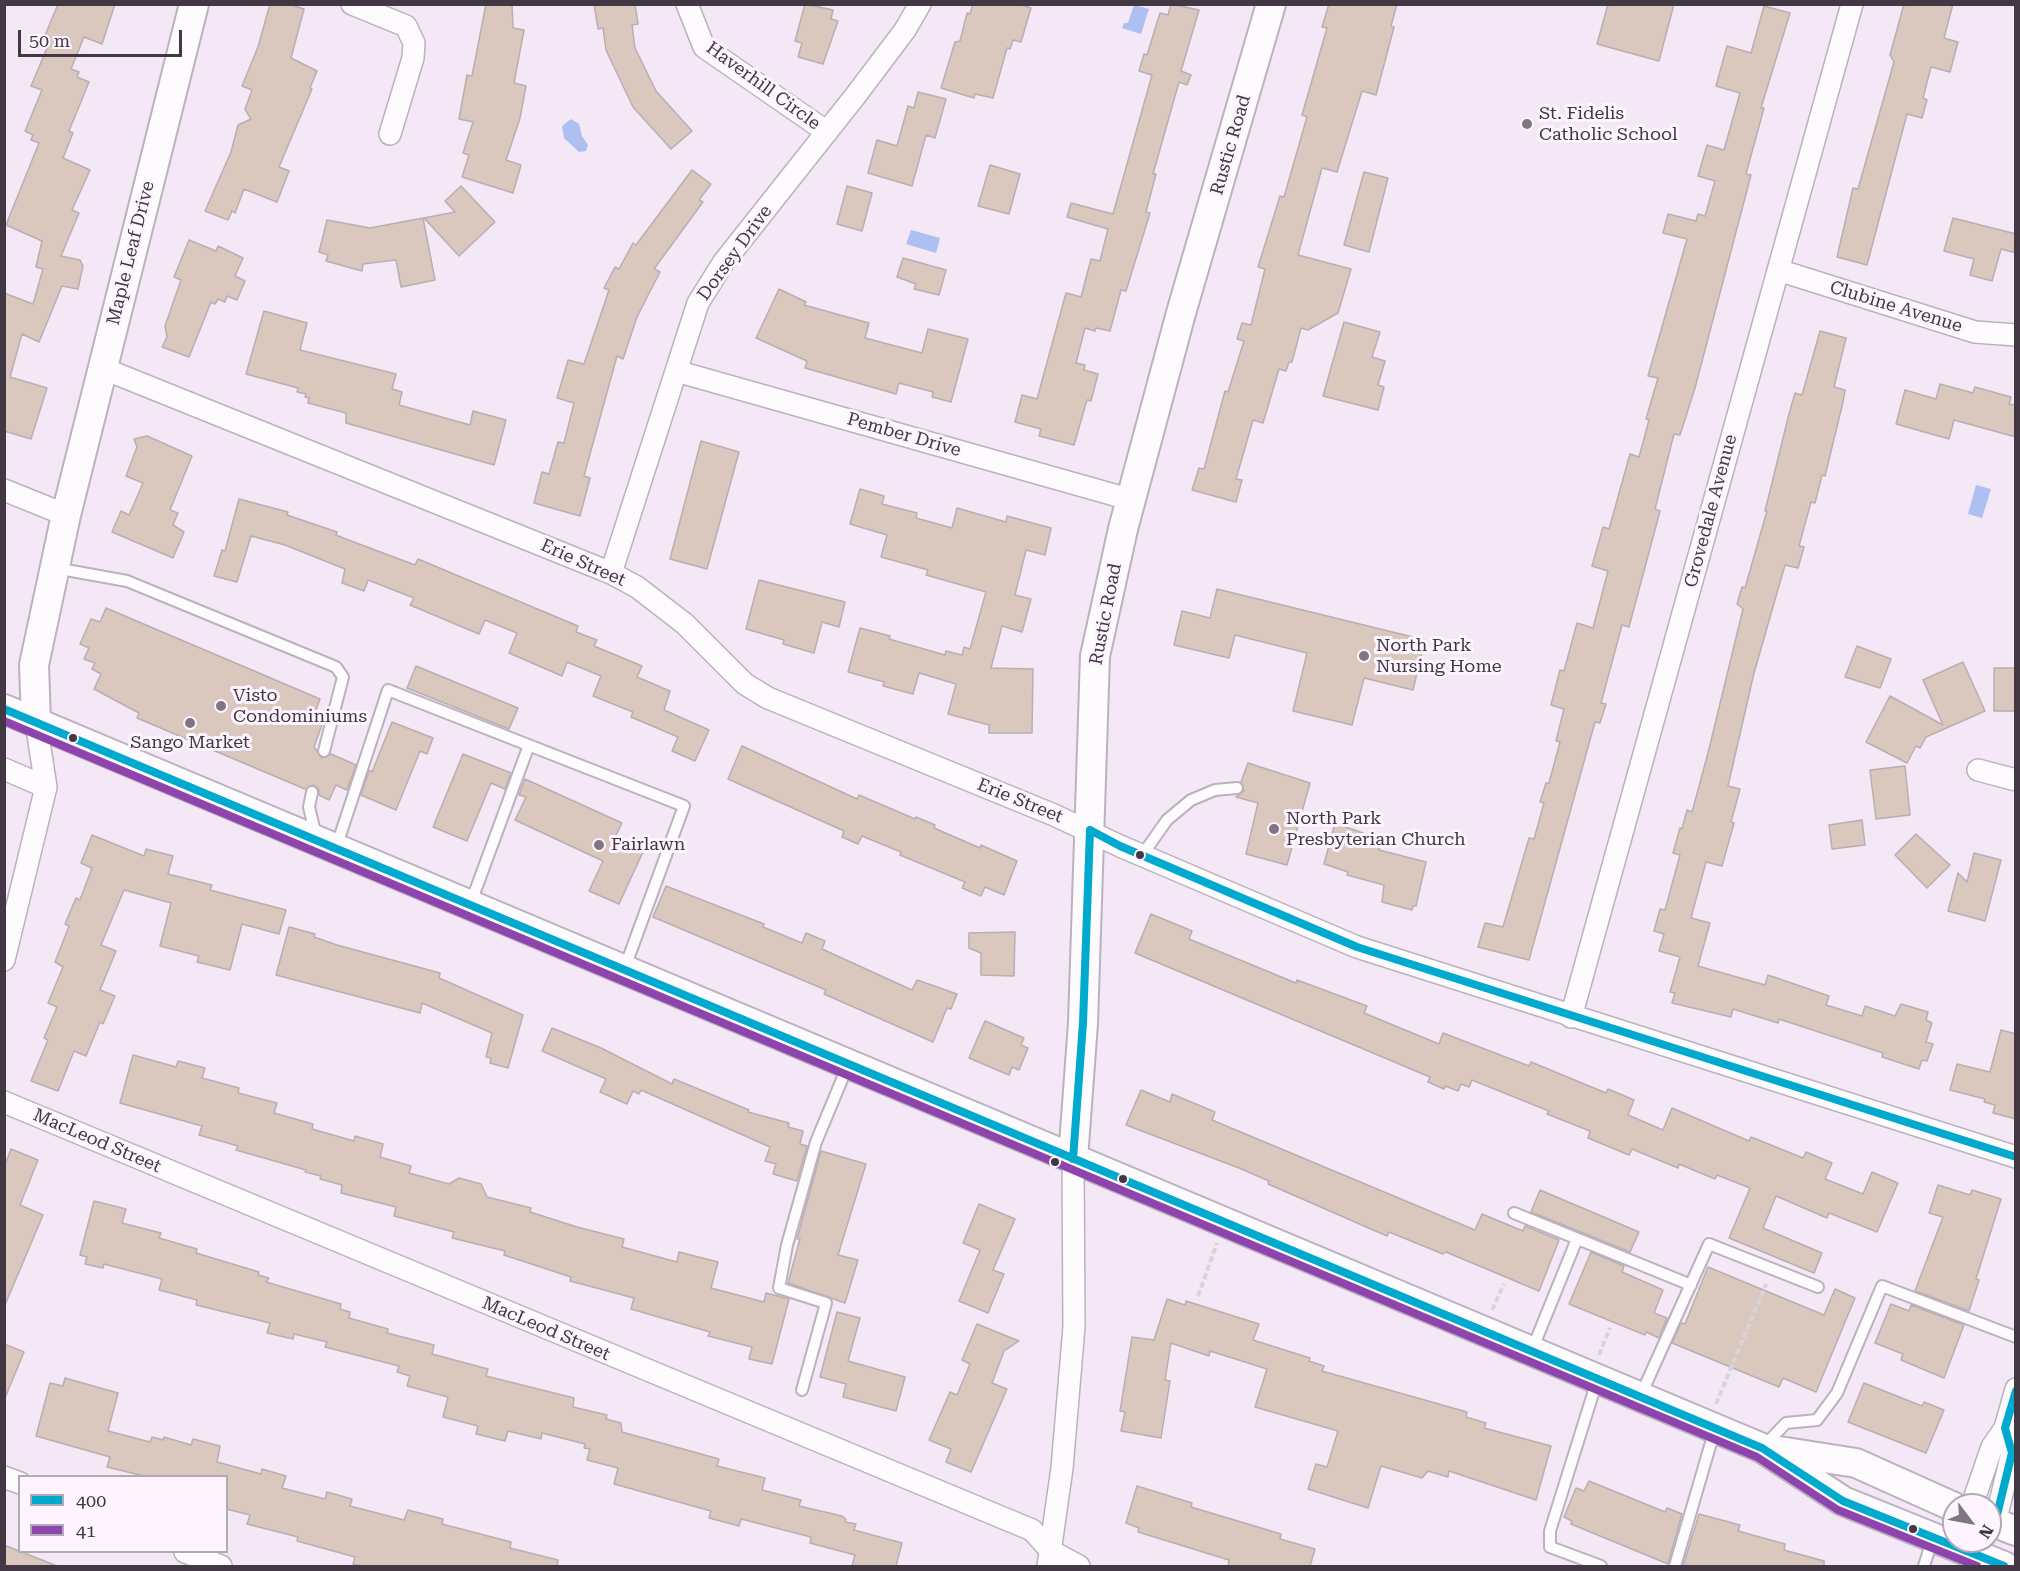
<!DOCTYPE html>
<html>
<head>
<meta charset="utf-8">
<style>
  body { margin:0 }
  #map { position:relative; width:2020px; height:1571px; overflow:hidden; background:#f4e7f6; font-family:"Roboto Serif",serif }
  canvas { display:block }
  .frame { position:absolute; inset:0; border:6px solid #413843; pointer-events:none }
  .legend { position:absolute; left:18px; top:1475px; width:210px; height:78px; box-sizing:border-box; background:#fdf4ff; border:2px solid #b2a9b4; margin:0; padding:8px 10px; list-style:none; font-size:18px; color:#413843 }
  .legend li { display:flex; align-items:center; gap:12px; height:30px }
  .legend b { width:30px; border:2px solid #b2a9b4 }
  .north { position:absolute; left:1942px; top:1493px; width:60px; height:60px; box-sizing:border-box; background:#fdf4ff; border:2px solid #b2a9b4; border-radius:50%; rotate:122deg; font-size:16px; font-weight:700; line-height:24px; text-align:center; color:#413843 }
  .north::after { content:''; display:block; margin:auto; width:21px; height:27px; background:#807582; clip-path:polygon(50% 0,100% 100%,50% 72%,0 100%) }
  .scale { position:absolute; left:18px; top:30px; width:164px; height:27px; box-sizing:border-box; border:3px solid #413843; border-top:0; padding-left:8px; font-size:18px; line-height:21px; white-space:nowrap; color:#413843; -webkit-text-stroke:4px #fdf4ff; paint-order:stroke }
</style>
</head>
<body>
<div id="map">
<canvas width="2020" height="1571"></canvas>
<div class="frame"></div>
<ul class="legend">
<li><b style="height:8px;background:#00a9ce"></b>400</li>
<li><b style="height:8px;background:#8e44ad"></b>41</li>
</ul>
<div class="north">N</div>
<div class="scale">50 m</div>
</div>
<script>
const ctx = document.querySelector('canvas').getContext('2d');
ctx.lineJoin = 'round';
function fillPath(path, color) { ctx.fillStyle = color; ctx.fill(path, 'evenodd'); }
const toPath = rows => new Path2D(rows.map(r => 'M' + r).join(''));
function stroke(path, color, width, dash) { ctx.strokeStyle = color; ctx.lineWidth = width; ctx.lineCap = dash ? 'butt' : 'round'; ctx.setLineDash(dash || []); ctx.stroke(path); }
function label(font, color, halo, rows, align = 'center') {
  ctx.font = font + ' "Roboto Serif",serif'; ctx.lineWidth = 6; ctx.setLineDash([]); ctx.textBaseline = 'middle'; ctx.strokeStyle = halo; ctx.fillStyle = color; for (const [text, x, y, turn = 0] of rows) {
    ctx.save(); ctx.translate(x, y); ctx.rotate((+turn || 0) * Math.PI / 180); ctx.textAlign = isNaN(turn) ? turn : align; if (halo) ctx.strokeText(text, 0, 0); ctx.fillText(text, 0, 0); ctx.restore();
  }
}
const water = toPath([
  [1134,5,1149,9,1141,34,1122,28,1124,23,1128,23],
  [571,119,579,124,582,136,588,145,586,151,579,152,564,138,562,126],
  [911,230,940,238,936,253,906,244],
  [1976,485,1991,489,1982,518,1968,514]
]);
const building = toPath([
  [58,4,115,4,102,44,84,37,71,69,79,72,77,77,89,82,69,131,73,133,63,158,90,170,72,210,79,213,61,256,80,260,83,266,78,289,62,286,39,342,22,334,10,377,47,388,31,439,4,431,4,293,33,304,43,269,36,267,42,241,6,225,39,143,31,140,33,135,25,131,42,90,31,86,50,41,44,38,58,4],
  [270,4,288,4,304,9,291,58,317,71,310,88,312,89,279,167,289,171,277,202,244,189,235,213,232,211,228,220,205,211,231,152,238,125,251,119,245,109,252,90,242,86,258,47,270,4],
  [486,4,512,4,513,28,524,30,514,83,526,86,520,118,506,160,521,165,513,193,462,177,469,155,463,153,473,122,459,119,467,75,472,76,486,4],
  [594,4,635,4,638,24,632,25,635,48,656,91,692,131,671,149,633,107,606,50,603,28,598,29,594,4],
  [805,4,833,10,831,19,838,21,823,64,798,57,802,43,795,41,805,4],
  [973,4,1018,4,1031,8,1021,42,1013,40,1010,49,1007,48,993,98,975,94,974,98,941,88,955,42,960,41,967,13,970,14,973,4],
  [1171,4,1199,10,1181,71,1191,75,1187,85,1179,82,1153,174,1156,174,1146,212,1150,213,1126,291,1121,290,1110,331,1096,328,1095,331,1085,328,1076,363,1085,365,1084,370,1098,374,1091,401,1087,400,1074,445,1039,436,1041,429,1015,422,1022,395,1037,399,1066,293,1081,297,1091,259,1100,261,1108,229,1067,217,1071,203,1113,214,1152,75,1139,71,1144,54,1147,55,1160,13,1168,15,1171,4],
  [1329,4,1397,4,1391,26,1394,27,1376,95,1362,91,1337,172,1322,168,1298,255,1351,269,1338,313,1308,330,1301,328,1292,362,1289,362,1286,371,1279,369,1263,423,1253,420,1236,479,1242,480,1236,502,1192,490,1199,468,1204,469,1225,391,1228,392,1244,341,1237,339,1242,323,1251,325,1265,269,1258,267,1280,196,1284,197,1307,117,1302,115,1327,28,1322,27,1329,4],
  [1608,4,1674,4,1659,61,1597,44,1608,4],
  [1904,4,1953,4,1944,38,1958,42,1950,72,1931,67,1923,98,1927,100,1922,118,1907,114,1867,265,1837,257,1853,188,1858,189,1894,62,1890,55,1904,4],
  [1764,6,1790,13,1761,108,1764,108,1746,174,1751,175,1695,388,1680,435,1674,434,1655,509,1660,511,1629,627,1622,625,1601,703,1606,704,1600,723,1595,722,1529,960,1478,947,1485,923,1503,927,1529,838,1534,839,1544,803,1540,802,1546,783,1549,783,1560,742,1556,741,1564,709,1551,705,1560,670,1564,671,1577,623,1593,628,1608,571,1592,566,1603,527,1609,529,1630,454,1639,457,1649,420,1646,419,1658,378,1648,376,1687,239,1663,233,1668,214,1696,221,1698,214,1705,216,1715,181,1698,176,1707,145,1724,150,1740,93,1716,86,1727,46,1751,53,1764,6],
  [918,92,946,99,935,138,926,135,912,186,868,173,877,140,897,146,908,106,914,108,918,92],
  [990,165,1020,174,1009,214,978,206,990,165],
  [692,170,711,184,699,200,703,202,654,269,660,272,637,317,623,359,617,356,584,476,590,478,580,516,534,503,542,472,549,474,558,442,564,443,574,403,557,398,568,360,584,364,609,290,604,288,615,267,619,269,633,243,636,245,692,170],
  [1364,172,1388,178,1369,252,1344,245,1364,172],
  [461,186,495,222,459,256,424,218,455,212,445,201,461,186],
  [847,186,872,193,862,231,837,224,847,186],
  [423,218,435,280,401,287,396,260,363,264,362,271,326,261,328,255,319,252,327,220,370,228,423,218],
  [1953,218,2016,234,2016,253,2001,249,1992,281,1970,275,1974,259,1944,251,1953,218],
  [189,240,216,251,218,246,243,258,235,276,245,281,237,300,227,296,225,302,218,299,215,304,211,302,189,357,162,347,167,337,165,326,181,280,174,277,189,240],
  [903,258,946,270,939,295,914,289,916,284,897,277,903,258],
  [779,289,806,302,804,305,869,323,865,338,922,353,928,329,968,339,951,402,932,397,933,392,899,383,896,394,805,368,807,361,756,338,779,289],
  [264,311,307,323,300,350,396,374,392,389,402,392,399,405,470,425,473,411,506,420,494,465,346,423,346,413,308,403,309,398,305,397,306,394,297,392,298,388,246,374,264,311],
  [1344,322,1380,332,1372,357,1385,361,1378,385,1384,387,1378,410,1323,396,1344,322],
  [1820,331,1846,338,1834,387,1845,390,1843,402,1825,476,1822,475,1815,503,1811,502,1799,546,1804,547,1798,568,1785,565,1754,673,1728,786,1740,789,1731,822,1734,823,1722,866,1706,862,1691,918,1710,923,1698,966,1765,985,1768,975,1829,996,1826,1005,1862,1016,1865,1006,1895,1016,1901,1004,1928,1012,1926,1020,1932,1023,1926,1042,1933,1044,1927,1061,1922,1060,1919,1069,1882,1057,1883,1053,1779,1019,1778,1023,1733,1009,1731,1017,1672,1003,1675,993,1670,992,1680,957,1659,951,1664,934,1654,931,1660,909,1665,910,1680,855,1673,853,1680,828,1682,829,1687,810,1692,812,1708,753,1743,609,1737,604,1742,587,1745,588,1767,511,1765,511,1789,414,1795,393,1802,395,1820,331],
  [1940,384,1973,393,1975,387,2011,397,2009,404,2016,405,2016,437,1954,420,1949,439,1896,424,1905,390,1936,399,1940,384],
  [147,436,192,456,170,510,178,513,173,525,184,532,173,558,112,532,121,511,129,515,143,483,126,476,137,447,134,439,147,436],
  [701,441,739,452,707,569,670,559,701,441],
  [860,489,884,496,882,504,917,513,916,518,952,528,957,508,1006,522,1007,516,1051,528,1045,555,1026,550,1015,595,1031,599,1022,632,1002,626,991,668,1033,669,1032,733,989,733,989,725,948,714,956,684,919,673,913,694,883,686,884,682,848,672,860,628,890,636,889,639,945,655,946,651,962,655,964,647,970,649,986,592,926,575,928,570,881,557,887,535,850,524,860,489],
  [239,499,288,512,287,515,337,532,336,535,346,539,415,565,418,559,578,626,576,632,597,640,594,646,642,666,637,677,670,691,664,710,709,730,695,761,672,751,678,737,631,717,633,712,593,696,601,676,567,662,562,676,509,653,517,633,485,620,479,634,410,605,414,598,368,580,364,591,342,583,345,569,285,545,251,536,237,582,214,576,222,550,225,551,239,499],
  [759,580,845,602,839,627,822,622,814,653,783,644,784,640,746,629,759,580],
  [1217,589,1425,640,1413,690,1364,678,1352,725,1293,711,1307,653,1235,635,1229,658,1174,645,1182,611,1210,618,1217,589],
  [106,608,320,699,314,715,324,719,314,747,322,758,331,754,356,765,347,790,336,785,329,800,319,795,319,789,314,785,305,789,137,718,139,713,94,689,101,674,92,669,95,663,84,659,89,648,80,644,91,619,100,622,106,608],
  [1857,646,1891,659,1880,688,1845,677,1857,646],
  [1963,662,1985,711,1926,737,1920,748,1916,746,1907,763,1866,742,1890,696,1943,725,1923,680,1963,662],
  [416,666,518,708,509,729,407,688,416,666],
  [1994,668,2016,668,2016,711,1994,711,1994,668],
  [392,722,433,738,427,754,420,751,396,810,361,795,369,770,372,772,392,722],
  [742,746,857,799,859,795,915,819,916,817,935,825,934,828,980,848,981,845,1017,861,1004,895,985,887,981,896,962,888,965,882,900,855,901,852,862,836,858,844,842,837,844,831,728,779,742,746],
  [463,754,511,773,505,789,491,783,467,841,433,827,463,754],
  [1248,763,1310,783,1287,865,1246,854,1258,803,1236,797,1244,791,1241,782,1248,763],
  [1905,766,1910,815,1876,819,1870,770,1905,766],
  [525,779,622,823,614,839,643,852,619,904,589,891,603,861,515,820,526,797,519,795,525,779],
  [1862,820,1865,845,1832,849,1829,825,1862,820],
  [1335,823,1382,840,1379,850,1426,862,1416,906,1413,906,1412,910,1382,902,1384,885,1347,875,1348,872,1324,864,1335,823],
  [1916,834,1950,865,1927,888,1895,855,1916,834],
  [92,835,144,856,146,849,173,856,168,874,212,885,210,890,286,910,279,934,242,924,230,970,197,962,199,956,160,946,171,903,124,890,101,945,116,951,100,990,115,996,103,1024,100,1022,86,1056,74,1051,58,1091,31,1081,48,1040,44,1038,57,1007,48,1003,63,967,55,962,69,926,65,924,76,898,80,900,92,868,81,863,92,835],
  [1974,853,2001,860,1985,921,1948,911,1958,873,1967,882,1974,853],
  [666,886,764,924,763,927,802,943,806,933,825,941,822,949,912,990,917,980,957,994,951,1009,947,1008,933,1042,824,994,826,990,653,917,666,886],
  [1151,914,1192,931,1189,939,1296,983,1297,980,1367,1006,1364,1013,1439,1044,1443,1033,1529,1066,1531,1062,1606,1093,1608,1089,1634,1100,1628,1115,1663,1130,1672,1108,1749,1141,1751,1137,1803,1158,1806,1152,1832,1163,1825,1179,1863,1194,1872,1172,1898,1183,1877,1232,1829,1213,1827,1218,1776,1196,1763,1228,1822,1253,1814,1273,1729,1238,1750,1188,1717,1175,1715,1179,1679,1164,1678,1168,1632,1149,1629,1155,1588,1138,1590,1131,1547,1114,1549,1111,1472,1080,1469,1087,1461,1084,1458,1091,1445,1086,1444,1089,1428,1082,1430,1077,1135,953,1151,914],
  [289,927,315,934,314,937,337,945,440,973,439,978,523,1015,508,1068,490,1063,491,1058,486,1057,492,1033,422,1003,420,1013,276,975,289,927],
  [1015,932,1014,976,981,975,981,953,969,948,969,933,1015,932],
  [985,1021,1024,1038,1021,1045,1028,1048,1019,1070,1012,1067,1009,1075,969,1058,985,1021],
  [552,1028,601,1048,672,1084,674,1079,749,1110,748,1112,789,1123,788,1127,803,1131,800,1144,807,1146,797,1181,773,1174,776,1164,765,1161,770,1147,641,1090,639,1094,633,1091,627,1104,600,1092,606,1079,542,1051,552,1028],
  [2001,1030,2016,1034,2016,1119,1993,1113,1995,1105,1984,1102,1985,1099,1950,1090,1957,1064,1990,1072,2001,1030],
  [133,1055,176,1067,178,1061,205,1068,202,1078,239,1088,238,1093,277,1103,274,1113,313,1124,312,1129,354,1141,355,1136,383,1144,380,1157,411,1166,409,1173,449,1184,459,1178,481,1184,487,1197,531,1208,530,1212,577,1227,624,1239,622,1247,677,1262,679,1252,718,1262,711,1288,764,1302,766,1293,789,1299,772,1364,749,1359,752,1347,708,1336,710,1332,631,1309,634,1298,570,1281,571,1277,504,1255,505,1251,452,1238,454,1232,394,1216,396,1207,341,1193,342,1185,320,1179,321,1176,305,1172,306,1170,236,1150,238,1146,199,1135,202,1126,120,1103,133,1055],
  [1141,1090,1170,1102,1172,1094,1215,1112,1212,1120,1475,1230,1482,1214,1523,1231,1525,1226,1559,1240,1539,1291,1446,1252,1443,1254,1389,1232,1387,1236,1268,1184,1269,1181,1239,1168,1126,1125,1141,1090],
  [11,1149,38,1160,20,1205,43,1215,5,1305,4,1167,11,1149],
  [821,1151,866,1164,838,1255,858,1260,845,1303,788,1283,800,1239,797,1239,821,1151],
  [1938,1185,1970,1195,1972,1190,2001,1199,1976,1279,1979,1280,1969,1311,1915,1291,1943,1217,1929,1213,1938,1185],
  [1540,1190,1639,1232,1630,1252,1531,1212,1540,1190],
  [94,1201,126,1209,122,1223,161,1233,159,1238,197,1249,196,1253,259,1272,258,1275,269,1278,266,1282,341,1304,340,1309,350,1312,349,1318,388,1329,387,1333,434,1345,432,1354,488,1369,486,1376,574,1398,573,1407,607,1415,606,1419,621,1423,622,1432,719,1459,717,1466,765,1478,762,1490,801,1500,799,1506,842,1516,846,1519,845,1522,856,1524,854,1530,902,1543,896,1566,852,1566,855,1555,810,1543,811,1537,741,1519,739,1526,709,1518,711,1511,614,1484,618,1468,587,1460,590,1449,584,1448,585,1444,542,1433,541,1439,508,1431,505,1441,476,1434,478,1426,443,1417,448,1397,407,1386,410,1376,397,1372,399,1366,325,1347,327,1342,294,1334,293,1339,267,1333,270,1323,196,1305,197,1300,159,1290,162,1279,104,1264,103,1268,85,1264,87,1257,80,1255,94,1201],
  [979,1204,1015,1219,993,1270,1004,1274,988,1313,959,1301,980,1250,963,1243,979,1204],
  [1591,1252,1624,1266,1622,1272,1663,1290,1654,1313,1667,1318,1659,1338,1646,1332,1645,1335,1569,1304,1591,1252],
  [1708,1267,1824,1315,1835,1289,1855,1298,1816,1392,1783,1378,1779,1387,1672,1343,1681,1323,1685,1324,1708,1267],
  [1167,1299,1185,1305,1186,1301,1259,1324,1253,1340,1310,1358,1309,1361,1324,1366,1322,1371,1467,1412,1466,1417,1486,1423,1484,1428,1551,1446,1536,1500,1449,1471,1448,1477,1428,1471,1422,1478,1381,1466,1368,1508,1308,1489,1316,1464,1327,1467,1338,1431,1255,1407,1267,1369,1210,1351,1209,1356,1171,1343,1165,1380,1170,1381,1161,1438,1121,1431,1125,1412,1120,1411,1132,1337,1154,1340,1167,1299],
  [1891,1304,1909,1311,1911,1305,1964,1325,1944,1378,1901,1360,1903,1354,1875,1343,1891,1304],
  [837,1312,860,1318,848,1361,905,1377,896,1411,843,1397,846,1384,820,1377,837,1312],
  [977,1324,1019,1341,1004,1351,992,1383,1007,1389,971,1472,946,1462,951,1449,929,1440,950,1392,957,1395,970,1364,962,1360,977,1324],
  [4,1344,24,1352,5,1398,4,1398,4,1344],
  [65,1378,118,1393,108,1431,150,1442,152,1437,163,1440,164,1437,191,1445,193,1439,220,1446,217,1462,261,1474,262,1469,286,1476,282,1488,325,1499,327,1492,352,1499,350,1506,404,1520,408,1510,443,1519,442,1524,511,1542,510,1548,558,1560,557,1566,363,1566,353,1564,355,1557,297,1541,298,1537,247,1524,250,1515,226,1509,226,1476,144,1476,107,1467,110,1457,36,1436,50,1383,63,1386,65,1378],
  [1864,1383,1922,1406,1924,1402,1944,1410,1926,1453,1848,1422,1864,1383],
  [1589,1481,1665,1512,1667,1508,1682,1514,1668,1564,1571,1524,1572,1521,1564,1517,1576,1488,1584,1491,1589,1481],
  [1137,1486,1192,1503,1191,1507,1281,1534,1280,1539,1315,1549,1310,1566,1228,1566,1229,1560,1138,1532,1139,1528,1126,1523,1137,1486],
  [1699,1514,1740,1525,1738,1531,1785,1544,1784,1550,1824,1561,1824,1566,1683,1566,1699,1514],
  [4,1545,57,1566,4,1566,4,1545]
]);
const path = toPath([
  [1198,1296,1217,1243],
  [1492,1310,1504,1284],
  [1599,1355,1610,1328],
  [1716,1404,1766,1284]
]);
const lane = toPath([
  [55,568,127,581,336,667,343,677,324,751],
  [312,792,309,807,316,836],
  [336,848,388,690,684,806,624,970],
  [1143,854,1167,820,1191,800,1215,790,1237,788],
  [470,905,529,745],
  [1514,1213,1691,1285],
  [1532,1350,1577,1239],
  [1597,1381,1550,1531,1550,1547,1601,1566],
  [802,1390,826,1303,779,1288,787,1245,816,1142,848,1065],
  [1640,1397,1709,1244,1818,1287],
  [1764,1446,1786,1423,1817,1420,1837,1393,1882,1286,2016,1337],
  [1675,1566,1715,1429],
  [1924,1566,1933,1538]
]);
const street = toPath([
  [352,4,406,26,414,43,413,58,390,134],
  [687,4,704,47,827,132],
  [1778,270,1975,332,2016,335],
  [102,368,611,573,637,587,685,624,745,684,768,698,1054,815,1120,846,1357,947,2016,1157],
  [676,371,1132,500],
  [4,490,66,515],
  [611,573,698,303,723,263,856,95,905,30,920,4],
  [4,769,46,787],
  [1978,770,2016,780],
  [4,960,46,787,36,722],
  [1571,1017,1852,4],
  [4,1102,1032,1530,1051,1551,1079,1566],
  [4,1477,20,1483],
  [1972,1505,1992,1447,2005,1428,2016,1389],
  [1990,1525,1995,1523,2012,1453,2005,1428],
  [185,1552,221,1566],
  [1048,1566,1062,1468,1074,1327,1073,1159]
]);
const secondary = toPath([
  [4,709,1762,1448,1843,1501,2004,1566],
  [36,722,34,665,66,515,194,4],
  [1073,1159,1083,1023,1095,656,1123,529,1181,313,1271,4],
  [1773,1450,1856,1463,1954,1507],
  [1990,1521,2016,1531]
]);
const bus1 = toPath([
  [4,709,1762,1448,1843,1501,2004,1566],
  [1090,830,1120,846,1357,947,2016,1157],
  [1073,1159,1083,1023,1090,830],
  [1995,1523,2012,1453,2005,1428,2016,1391]
]);
const bus2 = toPath([
  [4,721,1757,1457,1838,1510,1977,1566]
]);
const markers = [
  [1527,124,6,"#807582"],
  [1364,656,6,"#807582"],
  [221,706,6,"#807582"],
  [190,723,6,"#807582"],
  [73,738,5,"#413843"],
  [1274,829,6,"#807582"],
  [599,845,6,"#807582"],
  [1140,855,5,"#413843"],
  [1055,1162,5,"#413843"],
  [1123,1179,5,"#413843"],
  [1913,1529,5,"#413843"]
];
const streetNames = [
  ["Haverhill Circle",763,86,36],
  ["Rustic Road",1231,145,-74],
  ["Maple Leaf Drive",131,253,-76],
  ["Dorsey Drive",735,253,-54],
  ["Clubine Avenue",1896,307,17],
  ["Pember Drive",904,435,16],
  ["Grovedale Avenue",1711,511,-75],
  ["Erie Street",583,563,24],
  ["Rustic Road",1106,614,-79],
  ["Erie Street",1020,801,22],
  ["MacLeod Street",97,1141,23],
  ["MacLeod Street",546,1329,23]
];
const poiNames = [
  ["St. Fidelis",1539,114],
  ["Catholic School",1539,135],
  ["North Park",1376,646],
  ["Nursing Home",1376,667],
  ["Visto",233,696],
  ["Condominiums",233,717],
  ["Sango Market",190,743,"center"],
  ["North Park",1286,819],
  ["Presbyterian Church",1286,840],
  ["Fairlawn",611,845]
];
fillPath(water, '#aec0f2');
fillPath(building, '#dac7be');
stroke(building, '#b9aeb1', 1.5);
stroke(lane, '#bbb2bd', 14);
stroke(street, '#bbb2bd', 24);
stroke(secondary, '#bbb2bd', 32);
stroke(path, '#d8d4d9', 4, [6, 3]);
stroke(lane, '#fdfbfe', 10);
stroke(street, '#fdfbfe', 21);
stroke(secondary, '#fdfbfe', 28);
stroke(bus1, '#00a9ce', 8);
stroke(bus2, '#8e44ad', 8);
for (const [x, y, r, color] of markers) { const dot = new Path2D(); dot.arc(x, y, r, 0, 2 * Math.PI); ctx.fillStyle = color; ctx.fill(dot); stroke(dot, '#fdf4ff', 2); }
label('18px', '#413843', '#fdf4ff', streetNames);
label('18px', '#413843', '#fdf4ff', poiNames, 'left');
</script>
</body>
</html>
